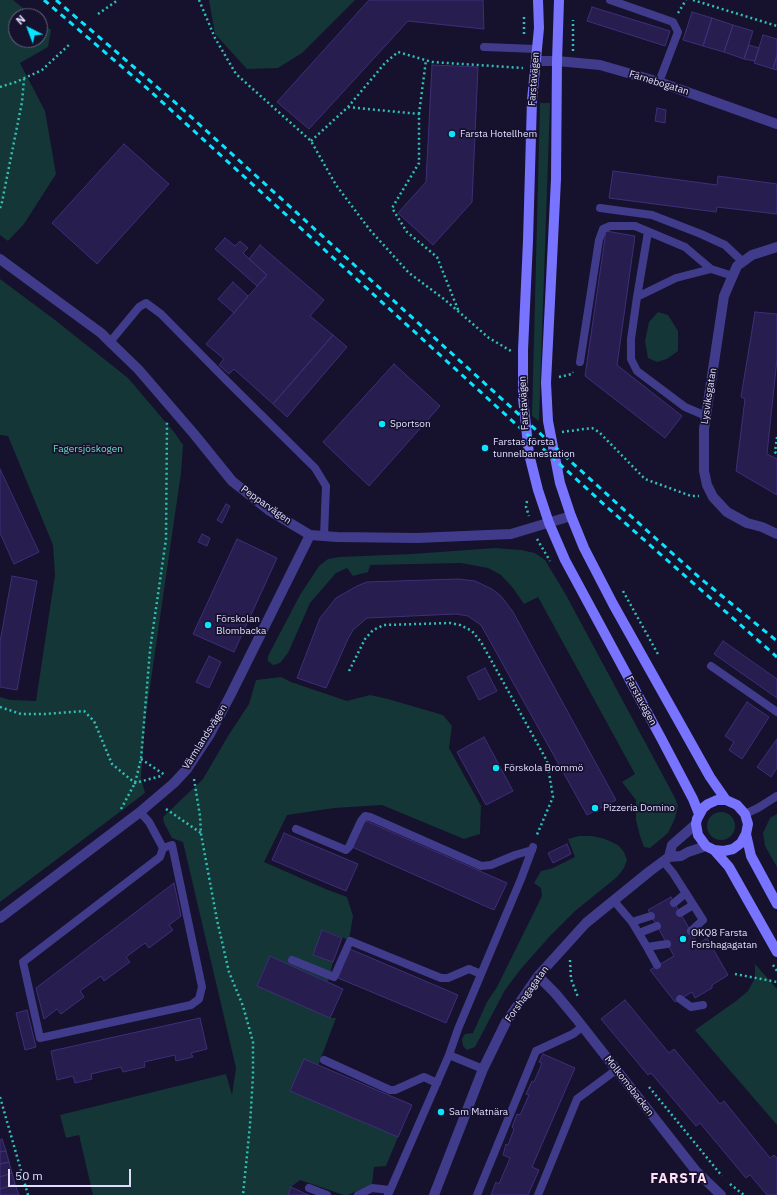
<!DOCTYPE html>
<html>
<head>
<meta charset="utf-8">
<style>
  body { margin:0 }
  #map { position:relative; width:777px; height:1195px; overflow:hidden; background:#16112c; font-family:"IBM Plex Sans",sans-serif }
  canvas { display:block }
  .north { position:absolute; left:8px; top:8px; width:40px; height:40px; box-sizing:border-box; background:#16112c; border:1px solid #676380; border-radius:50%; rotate:318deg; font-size:11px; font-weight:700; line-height:16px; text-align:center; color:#e1ddff }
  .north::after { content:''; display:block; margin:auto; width:14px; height:18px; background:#09e4ff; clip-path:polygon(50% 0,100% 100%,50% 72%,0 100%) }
  .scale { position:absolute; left:8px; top:1169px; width:123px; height:18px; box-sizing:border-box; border:2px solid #e1ddff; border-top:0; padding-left:5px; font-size:12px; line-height:14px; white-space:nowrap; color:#e1ddff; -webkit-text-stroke:3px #16112c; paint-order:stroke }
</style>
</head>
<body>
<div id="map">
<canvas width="777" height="1195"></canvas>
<div class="north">N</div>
<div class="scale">50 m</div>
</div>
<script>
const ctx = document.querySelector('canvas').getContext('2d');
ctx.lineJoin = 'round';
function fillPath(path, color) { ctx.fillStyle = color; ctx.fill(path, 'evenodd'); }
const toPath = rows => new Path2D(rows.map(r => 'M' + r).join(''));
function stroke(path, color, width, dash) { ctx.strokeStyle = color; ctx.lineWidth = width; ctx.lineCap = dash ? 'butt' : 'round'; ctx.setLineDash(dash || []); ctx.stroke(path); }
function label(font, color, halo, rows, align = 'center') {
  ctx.font = font + ' "IBM Plex Sans",sans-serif'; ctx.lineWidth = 3.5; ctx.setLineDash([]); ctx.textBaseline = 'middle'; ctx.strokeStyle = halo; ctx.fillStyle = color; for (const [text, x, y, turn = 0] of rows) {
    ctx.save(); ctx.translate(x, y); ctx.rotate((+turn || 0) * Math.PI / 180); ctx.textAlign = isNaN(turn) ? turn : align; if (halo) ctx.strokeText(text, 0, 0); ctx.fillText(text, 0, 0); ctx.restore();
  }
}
const green = toPath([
  [0,0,13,0,33,16,16,16,16,40,40,40,40,21,51,30,48,47,20,63,45,111,56,174,24,224,8,241,0,235],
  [209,0,355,0,302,53,278,68,247,69,215,34],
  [540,103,550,103,539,421,532,416],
  [0,279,55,320,128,378,174,432,183,445,181,473,145,721,141,778,145,793,0,902,0,697,10,700,36,701,55,575,53,545,8,436,0,435],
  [658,312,668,315,678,331,678,351,667,359,657,362,648,358,645,341,649,322],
  [495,548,521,550,535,553,545,560,566,595,674,796,678,806,675,818,668,833,650,848,644,847,640,836,636,820,636,800,622,782,635,774,538,597,524,604,513,588,501,575,488,568,461,563,370,565,368,572,353,576,347,568,336,573,310,603,288,653,280,663,273,665,268,661,268,656,300,595,319,566,328,559,339,557,412,554],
  [281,677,291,682,347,701,370,695,388,699,443,715,452,726,449,748,481,806,480,834,464,839,382,805,334,808,287,815,264,862,328,890,347,897,353,916,349,940,323,930,313,955,333,962,328,982,270,956,257,985,330,1018,336,1018,318,1066,291,1091,398,1137,386,1166,374,1167,372,1184,348,1195,344,1195,300,1180,291,1187,288,1195,93,1195,79,1135,66,1138,60,1115,226,1074,232,1095,236,1068,183,842,172,838,164,823,163,817,203,779,228,736,249,704,256,680],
  '707 826a14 14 0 1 1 28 0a14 14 0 1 1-28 0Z',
  [777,814,777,867,765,846,763,833,770,818],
  [579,836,592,836,605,839,618,845,624,852,627,860,624,868,617,877,575,911,550,936,520,970,505,990,475,1047,467,1050,463,1046,462,1039,465,1034,473,1033,487,1002,497,987,542,896,541,888,534,883,541,871,553,868,575,857,568,839],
  [755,964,777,989,777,1125,695,1030,736,1001,748,991,755,978]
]);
const building = toPath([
  [369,0,483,0,484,29,408,21,309,129,277,102,369,0],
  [592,7,670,31,665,46,587,21,592,7],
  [692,12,712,18,703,46,683,40,692,12],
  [712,18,733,25,724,52,703,46,712,18],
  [733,25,753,31,744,59,724,52,733,25],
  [763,35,777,39,777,55,773,69,754,63,763,35],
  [749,45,759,48,755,61,744,59,749,45],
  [777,55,777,70,773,69,777,55],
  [432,65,478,67,472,202,433,245,398,213,426,182,432,65],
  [657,108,666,110,665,123,655,121,657,108],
  [124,144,169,184,97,264,52,223,124,144],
  [613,171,717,185,718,176,777,184,777,214,717,207,716,212,609,198,613,171],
  [606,231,635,236,617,365,682,416,665,438,585,376,606,231],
  [225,238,235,246,240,241,248,248,243,253,267,275,257,286,215,249,225,238],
  [260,245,324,300,310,316,333,335,273,404,234,369,229,374,219,365,224,359,206,344,267,275,249,259,260,245],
  [233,282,248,296,234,313,218,299,233,282],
  [755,312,777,314,777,359,767,454,777,459,777,495,736,471,745,399,741,397,755,312],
  [333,335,347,347,287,417,273,404,333,335],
  [394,364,440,406,369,486,323,442,394,364],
  [0,469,39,552,14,564,0,533,0,469],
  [226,504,230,506,222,523,217,520,226,504],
  [202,534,210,538,207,546,198,542,202,534],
  [237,539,277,558,234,652,193,634,237,539],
  [12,576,37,581,17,690,0,687,0,642,12,576],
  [458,579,475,581,492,589,501,596,513,612,616,800,587,815,481,625,468,616,456,614,367,618,353,630,348,639,326,688,297,678,320,618,336,598,357,586,367,582,458,579],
  [723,641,777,679,777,698,714,654,723,641],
  [209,656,221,662,209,688,196,682,209,656],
  [485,668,497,691,479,700,467,677,485,668],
  [747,702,769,717,742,759,729,750,734,742,725,736,747,702],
  [484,737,513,791,486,805,457,752,484,737],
  [777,739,777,768,771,777,757,767,777,739],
  [364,820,507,883,494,910,352,847,364,820],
  [284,833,358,864,346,891,272,860,284,833],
  [567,844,571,854,553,863,548,853,567,844],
  [174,883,181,916,169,925,173,930,149,948,145,943,126,957,130,962,104,981,101,976,80,991,84,997,61,1014,57,1009,44,1019,36,988,174,883],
  [671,897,698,944,707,938,728,975,712,985,712,988,695,998,692,992,675,1002,650,970,674,956,648,910,671,897],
  [322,930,342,938,333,962,313,955,322,930],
  [350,949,458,995,446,1023,338,978,350,949],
  [270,956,343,989,330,1018,257,986,270,956],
  [625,1000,669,1053,674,1049,720,1104,724,1101,770,1158,774,1155,777,1158,777,1195,767,1195,750,1175,746,1178,700,1123,696,1126,651,1073,648,1075,601,1019,625,1000],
  [27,1010,36,1047,25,1050,16,1013,27,1010],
  [200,1018,207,1049,191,1053,193,1057,176,1061,175,1055,144,1062,145,1067,123,1072,121,1067,91,1074,92,1079,75,1083,73,1076,57,1080,51,1051,200,1018],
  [543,1054,575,1068,532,1167,539,1170,528,1195,491,1195,496,1182,499,1184,510,1158,503,1155,506,1144,508,1145,514,1129,512,1127,517,1114,520,1115,529,1095,526,1094,532,1081,534,1082,542,1063,539,1062,543,1054],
  [304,1059,412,1105,398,1137,290,1091,304,1059],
  [2,1139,6,1151,0,1152,0,1140,2,1139],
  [6,1151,9,1162,0,1164,0,1152,6,1151],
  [9,1162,12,1173,0,1177,0,1164,9,1162],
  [12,1173,15,1184,0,1189,0,1177,12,1173],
  [15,1184,19,1195,0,1195,0,1189,15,1184],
  [291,1187,306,1194,309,1195,288,1195,291,1187]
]);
const path = toPath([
  [199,0,215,38,236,74,311,141,336,185,370,230,409,273,444,299,489,338,511,351],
  [693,0,777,26],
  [678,13,686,0],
  [98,14,118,0],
  [524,34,524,17],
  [573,51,573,20],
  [0,87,16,82,42,70,71,43],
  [348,107,419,114,419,163,392,208,407,232,437,257,459,312],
  [419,114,426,60],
  [311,141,348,107,385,63,398,52,432,62,523,68],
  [0,208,2,202,22,102,24,79],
  [559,377,572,374,573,372],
  [562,432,592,428,599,432,645,479,691,496,699,496],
  [777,437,775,452,777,454],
  [527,501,526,507,529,516],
  [537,539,550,561],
  [623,591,659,656],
  [349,671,365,639,373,630,384,625,450,623,460,625,472,631,481,642,547,761,553,797,536,837],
  [0,707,21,714,45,714,84,711,94,721,112,764,135,783,161,776],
  [141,759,165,775],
  [194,779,200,816,201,834,217,920,229,972,243,1006,253,1042,253,1075,250,1125,243,1195],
  [121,809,135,783,141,759,150,650,166,539,167,422],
  [166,809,201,833],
  [570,960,571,979,578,997],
  [773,965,777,971],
  [735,974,777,982],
  [649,1087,722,1176],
  [0,1097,28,1195],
  [730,1184,744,1195]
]);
const lane = toPath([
  [610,0,673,22,678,32,659,82],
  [484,47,537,49],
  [600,208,652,215,701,234,725,245,743,262],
  [648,232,637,297,631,339,631,359,637,371,685,407,706,416],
  [637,297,676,278,711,269],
  [110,342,139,307,146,303,161,314,226,380,315,468,326,486,324,536],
  [580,362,599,240,603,229,610,226,635,226,685,247,711,269,733,276],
  [711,666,777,712],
  [140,812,149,822,163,848,160,857,23,962,40,1038,191,1005,199,999,202,987,172,845,163,848],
  [745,814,758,808,777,796],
  [296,829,346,850,349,847,361,821,365,816,370,817,481,866,491,865,515,855,532,850],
  [663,861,673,873,703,920,691,931],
  [614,901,632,922,647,947,667,944],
  [674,903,686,893],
  [680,913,693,905],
  [632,922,651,916],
  [639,933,657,926],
  [647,947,657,965],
  [292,960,334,977,350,941,441,978,448,978,469,969,481,974],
  [680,999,691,1007,703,1005],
  [449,1055,483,1069],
  [324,1060,390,1090,395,1090,424,1077,437,1083],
  [309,1188,327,1195],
  [358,1195,372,1188,390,1190],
  [388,1195,449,1055,458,1029,521,879,533,847],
  [477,1195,536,1051,573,1034,582,1027],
  [538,1195,577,1099,616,1070]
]);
const street = toPath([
  [536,61,557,61,600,65,659,82,777,124],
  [777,247,752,255,737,266,724,296,704,429,704,471,707,485,713,497,727,512,747,523,762,527,777,534],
  [0,259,101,333,110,342,138,369,194,434,232,481,270,511,310,535,337,537,417,538,511,534,571,516],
  [669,857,672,845,696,824],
  [0,918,140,812,174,783,187,769,210,734,231,694,310,535],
  [538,976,555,993,575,1017,696,1171,721,1195],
  [434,1195,483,1069,506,1022,538,976,586,923,650,871,669,857,681,856,688,852,706,846]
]);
const secondary = toPath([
  [538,0,539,28,532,100,528,241,523,350,523,398,529,454,538,490,549,523,565,560,661,738,693,799,699,814],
  [559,0,557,61,556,179,546,383,548,421,560,483,571,516,584,548,613,604,710,777,726,800],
  [746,834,741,843,733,849,724,851,714,850,706,846,698,835,696,824,697,819,703,808,708,804,717,800,726,800,737,805,745,814,748,824,746,834,751,856,777,904],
  [714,850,729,867,777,952]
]);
const rail = toPath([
  [44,0,149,90,608,508,777,657],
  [56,0,178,105,643,527,700,578,777,641]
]);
const markers = [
  [452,134,4,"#09e4ff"],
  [382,424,4,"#09e4ff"],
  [485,448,4,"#09e4ff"],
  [208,625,4,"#09e4ff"],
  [496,768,4,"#09e4ff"],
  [595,808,4,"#09e4ff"],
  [683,939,4,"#09e4ff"],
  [441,1112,4,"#09e4ff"]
];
const streetNames = [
  ["Farstavägen",534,79,-86],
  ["Färnebogatan",659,83,17],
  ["Lysviksgatan",709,396,-81],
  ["Farstavägen",524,403,-93],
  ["Pepparvägen",266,505,35],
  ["Farstavägen",641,701,62],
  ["Värmlandsvägen",205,737,-58],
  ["Forshagagatan",527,994,-54],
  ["Molkomsbacken",629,1086,52]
];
const poiNames = [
  ["Farsta Hotellhem",460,134],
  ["Sportson",390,424],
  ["Farstas första",493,442],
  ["tunnelbanestation",493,454],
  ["Förskolan",216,619],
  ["Blombacka",216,631],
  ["Förskola Brommö",504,768],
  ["Pizzeria Domino",603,808],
  ["OKQ8 Farsta",691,933],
  ["Forshagagatan",691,945],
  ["Sam Matnära",449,1112]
];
const parkNames = [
  ["Fagersjöskogen",88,449]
];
const districtNames = [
  ["FARSTA",679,1179]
];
fillPath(green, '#143636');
fillPath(building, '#271d4e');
stroke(building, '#3e2f7a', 1);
stroke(path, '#30c0b8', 2.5, [2, 3]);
stroke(lane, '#403c8b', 8);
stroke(street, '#403c8b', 10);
stroke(secondary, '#7874ff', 10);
stroke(rail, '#09e4ff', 3, [6, 5]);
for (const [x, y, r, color] of markers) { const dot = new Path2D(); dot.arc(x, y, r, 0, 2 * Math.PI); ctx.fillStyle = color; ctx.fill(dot); stroke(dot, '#16112c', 1.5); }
label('10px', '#e1ddff', '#16112c', streetNames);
label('10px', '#e1ddff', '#16112c', poiNames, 'left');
label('10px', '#65e2c4', '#16112c', parkNames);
ctx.letterSpacing = '1px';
label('bold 14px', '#ffdff3', '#16112c', districtNames);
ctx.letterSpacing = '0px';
</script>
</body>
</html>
